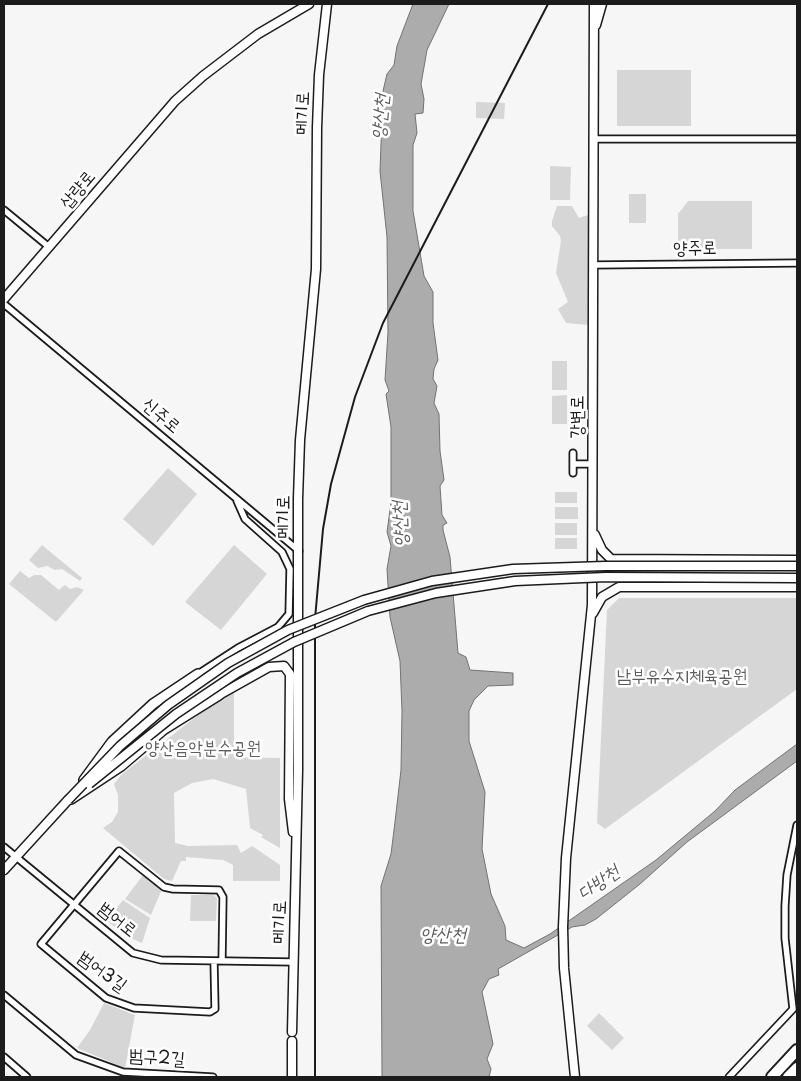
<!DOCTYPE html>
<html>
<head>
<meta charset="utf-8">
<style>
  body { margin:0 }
  #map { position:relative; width:801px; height:1081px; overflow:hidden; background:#f6f6f6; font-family:"Playpen Sans",sans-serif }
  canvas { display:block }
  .frame { position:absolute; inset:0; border:5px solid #1c1c1c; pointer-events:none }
</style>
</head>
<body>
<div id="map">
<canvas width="801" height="1081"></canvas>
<div class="frame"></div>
</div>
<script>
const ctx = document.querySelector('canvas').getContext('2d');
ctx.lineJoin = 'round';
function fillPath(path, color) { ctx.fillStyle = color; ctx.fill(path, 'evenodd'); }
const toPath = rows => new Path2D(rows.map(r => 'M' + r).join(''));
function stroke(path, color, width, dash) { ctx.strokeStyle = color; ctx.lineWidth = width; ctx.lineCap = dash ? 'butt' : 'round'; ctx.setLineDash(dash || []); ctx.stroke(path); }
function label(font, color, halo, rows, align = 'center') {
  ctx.font = font + ' "Playpen Sans","Poor Story",sans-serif'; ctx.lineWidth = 5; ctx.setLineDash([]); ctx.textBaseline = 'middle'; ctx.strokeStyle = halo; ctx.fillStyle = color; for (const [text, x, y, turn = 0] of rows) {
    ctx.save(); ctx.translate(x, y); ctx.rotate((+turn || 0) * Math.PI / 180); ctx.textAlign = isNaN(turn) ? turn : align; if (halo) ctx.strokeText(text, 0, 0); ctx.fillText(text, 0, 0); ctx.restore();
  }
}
const green = toPath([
  [617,70,691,70,691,126,617,126],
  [476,102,505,103,504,119,476,118],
  [550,166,571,167,570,200,550,200],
  [629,194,646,194,646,223,629,223],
  [688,201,752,201,752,249,678,249,678,214],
  [557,206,572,206,579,218,588,215,588,325,566,323,558,309,568,302,556,273,561,241,560,236,552,226,552,221],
  [552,361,567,361,567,390,552,390],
  [567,395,567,424,552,424,552,396],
  [168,468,197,494,153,546,123,519],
  [555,492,577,492,577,503,555,503],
  [555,507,578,507,578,519,555,519],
  [555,523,577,523,577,535,555,535],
  [555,538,577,538,577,549,555,549],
  [42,545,82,578,80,581,62,569,55,570,47,566,38,568,29,560],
  [234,545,267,574,221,630,185,602],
  [20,571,29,578,34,575,41,575,59,590,65,585,70,589,77,587,84,590,56,622,9,584],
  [619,598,797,598,797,689,605,829,597,823,607,610],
  [234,692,234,757,280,758,280,848,261,837,263,835,250,828,246,789,213,779,192,783,174,793,175,843,188,846,237,845,241,853,252,846,280,865,280,881,233,881,233,865,223,860,186,857,186,861,181,861,172,881,164,879,103,828,112,822,118,812,118,795,114,784,121,775,211,705],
  [143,875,162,889,151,915,125,899],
  [191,895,213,895,217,898,216,921,190,921],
  [123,900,150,918,142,943,128,937,107,921],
  [104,1003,135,1015,125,1068,77,1048,90,1030],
  [599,1013,624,1038,612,1050,587,1026]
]);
const water = toPath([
  [413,4,449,4,427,50,421,84,424,99,423,113,415,114,417,133,413,145,413,211,424,276,433,292,433,323,438,360,434,369,433,379,437,386,434,403,439,414,440,451,444,480,440,486,442,515,447,523,443,525,443,530,450,557,458,653,466,657,470,670,513,673,513,685,488,686,474,700,469,711,469,741,485,792,482,849,491,894,505,926,506,940,524,948,550,934,656,860,715,811,735,790,797,744,797,761,687,842,640,884,596,919,585,925,572,927,498,969,499,975,489,979,482,992,493,1044,487,1059,491,1069,489,1077,382,1077,381,886,391,854,395,822,401,770,402,711,400,661,390,617,387,569,391,546,387,532,391,503,391,427,386,394,389,391,385,380,388,332,387,237,380,171,383,91,387,74,394,65,397,46,413,4]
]);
const street = toPath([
  [593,139,797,139],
  [4,210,49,247],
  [593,265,797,263],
  [4,304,299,551],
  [573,453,573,473],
  [573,464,593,464],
  [198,674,238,648,278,627,289,614,290,569,282,552,245,519,237,501],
  [4,847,133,953,161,960,293,962],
  [214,961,215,1009,210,1012,134,1008,106,998,41,944,119,851,164,887,173,889,219,890,223,897,222,961],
  [4,995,76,1055,123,1072,213,1077],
  [4,1057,27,1077],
  [729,1077,793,1009,785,938,785,906,787,875,797,825]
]);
const secondary = toPath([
  [596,25,602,4],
  [4,299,175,101,203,76,258,34,309,4],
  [595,535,602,550,611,559,797,560],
  [593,613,602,597,619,587,797,587],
  [219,695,269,667,284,666,290,674,289,799,293,832],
  [4,870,68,800],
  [292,1032,298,770,298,499,300,440,316,269,317,128,319,75,327,4],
  [292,1041,292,1077],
  [575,1077,564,968,563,927,566,858,592,605,594,4]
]);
const primary = toPath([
  [84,780,112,742,153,704,198,674],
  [71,799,121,766,163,730,219,695]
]);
const highway = toPath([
  [772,1077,797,1050],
  [788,1077,797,1068]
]);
const rail = toPath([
  [315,1077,315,619,323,529,331,484,355,397,383,323,548,4]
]);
const secondaryBridge = toPath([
  [89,784,176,714,237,673,294,642,368,611,436,593,515,581,606,577,797,578],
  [68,800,120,746,168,705,228,663,288,630,364,600,432,581,513,569,605,566,797,566]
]);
const streetNames = [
  ["메기로",303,113,-88],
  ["삽량로",78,190,-50],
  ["양주로",695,249,-1],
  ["신주로",161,416,40],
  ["강변로",578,417,-90],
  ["메기로",284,517,-90],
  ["범어로",117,920,39],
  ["메기로",280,922,-88],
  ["범어3길",102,972,36],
  ["범구2길",157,1058,4]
];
const parkNames = [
  ["남부유수지체육공원",682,677],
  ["양산음악분수공원",203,749]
];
const waterNames = [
  ["양산천",381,117,-85],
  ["양산천",401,524,-93],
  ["다방천",599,883,-35],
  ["양산천",443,936]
];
fillPath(green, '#d6d6d6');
fillPath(water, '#acacac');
stroke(water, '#727272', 1);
stroke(street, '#1c1c1c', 9);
stroke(secondary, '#1c1c1c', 11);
stroke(primary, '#1c1c1c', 12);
stroke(highway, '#1c1c1c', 14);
stroke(street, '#fff', 5.5);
stroke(secondary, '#fff', 8);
stroke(primary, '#fff', 9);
stroke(highway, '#fff', 10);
stroke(rail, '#1c1c1c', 2);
stroke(secondaryBridge, '#1c1c1c', 11, []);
stroke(secondaryBridge, '#fff', 8);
label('18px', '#1c1c1c', '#fff', streetNames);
label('18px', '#5d5d5d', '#fff', parkNames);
label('italic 19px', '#5d5d5d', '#fff', waterNames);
</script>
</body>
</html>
